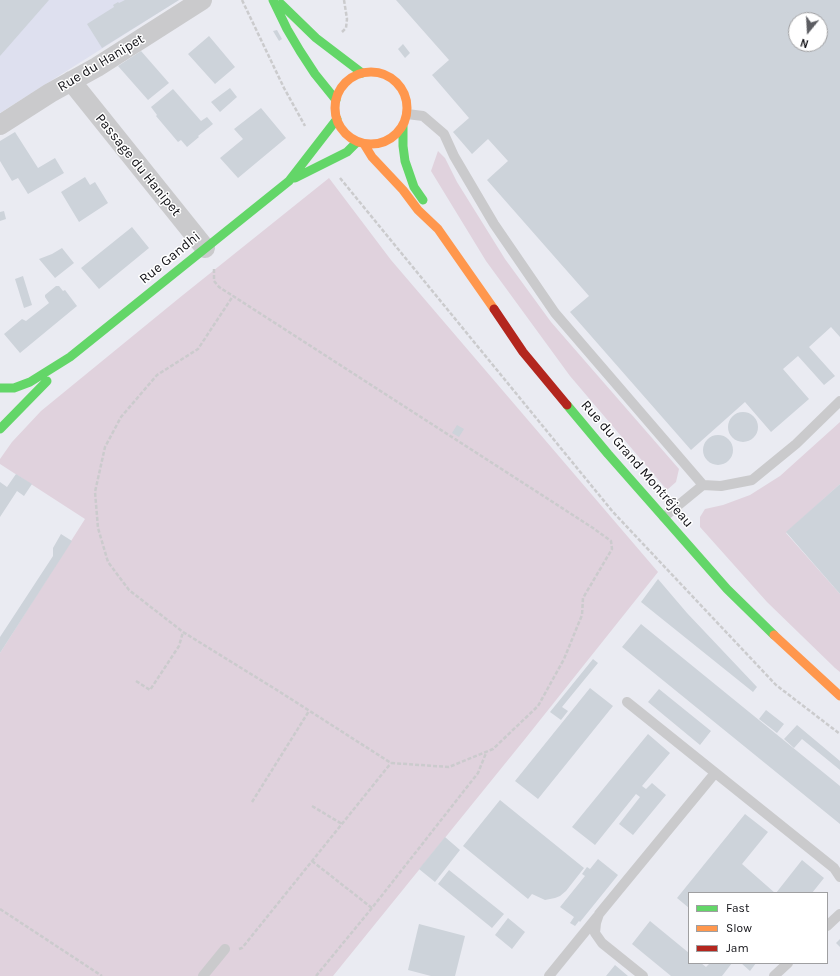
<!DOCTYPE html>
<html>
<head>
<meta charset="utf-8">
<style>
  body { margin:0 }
  #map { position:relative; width:840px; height:976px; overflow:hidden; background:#eaebf2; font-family:Karla,sans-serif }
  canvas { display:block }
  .legend { position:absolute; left:688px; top:892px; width:140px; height:72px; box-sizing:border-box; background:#fff; border:1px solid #9f9fa1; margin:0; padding:5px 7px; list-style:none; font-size:12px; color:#101015 }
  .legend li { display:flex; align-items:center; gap:8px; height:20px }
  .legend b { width:20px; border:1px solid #9f9fa1 }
  .north { position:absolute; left:788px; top:12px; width:40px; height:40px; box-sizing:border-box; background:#fff; border:1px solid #9f9fa1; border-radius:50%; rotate:198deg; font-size:11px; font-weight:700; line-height:16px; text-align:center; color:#101015 }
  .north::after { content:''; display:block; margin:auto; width:14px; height:18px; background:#5c5d62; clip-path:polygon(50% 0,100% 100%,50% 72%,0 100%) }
</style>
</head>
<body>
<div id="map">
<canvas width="840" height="976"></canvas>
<ul class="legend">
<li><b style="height:5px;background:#63d668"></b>Fast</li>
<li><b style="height:5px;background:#ff974d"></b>Slow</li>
<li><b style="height:5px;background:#b3261e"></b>Jam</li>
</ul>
<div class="north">N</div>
</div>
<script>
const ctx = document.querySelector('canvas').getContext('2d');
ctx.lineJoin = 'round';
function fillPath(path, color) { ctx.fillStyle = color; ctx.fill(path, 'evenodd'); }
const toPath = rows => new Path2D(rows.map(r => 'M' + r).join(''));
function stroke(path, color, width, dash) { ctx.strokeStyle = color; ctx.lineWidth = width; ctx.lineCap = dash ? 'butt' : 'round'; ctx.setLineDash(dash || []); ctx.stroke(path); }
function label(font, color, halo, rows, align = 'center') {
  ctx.font = font + ' Karla,sans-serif'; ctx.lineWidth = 3; ctx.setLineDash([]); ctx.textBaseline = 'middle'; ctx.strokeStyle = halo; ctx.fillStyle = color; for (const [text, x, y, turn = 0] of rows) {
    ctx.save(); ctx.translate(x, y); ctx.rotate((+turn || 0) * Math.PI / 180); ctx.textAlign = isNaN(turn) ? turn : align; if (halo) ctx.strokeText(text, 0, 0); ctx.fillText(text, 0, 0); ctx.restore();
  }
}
const built = toPath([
  [0,0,179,0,0,113]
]);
const green = toPath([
  [438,151,445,158,457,182,505,259,551,322,679,469,676,482,667,490,570,376,486,261,431,171],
  [329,178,391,260,658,572,525,739,333,976,0,976,0,653,85,519,0,464,0,459,12,442,41,411,178,299],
  [840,422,840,484,786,533,840,594,840,672,835,668,767,602,700,527,700,517,705,509,723,505,750,495,780,476]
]);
const building = toPath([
  [0,0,49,0,0,56],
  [125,0,179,0,102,48,87,24,114,7,113,5,118,2,119,3],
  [396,0,840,0,840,337,831,327,809,347,835,376,824,385,798,356,783,369,809,399,771,432,745,402,691,450,570,312,589,296,487,180,508,161,488,139,472,154,453,132,469,118,432,75,449,60],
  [796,20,820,20,820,44,796,44],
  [277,30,282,39,279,41,273,31],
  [209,36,235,67,215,84,188,54],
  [403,44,410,53,405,58,398,49],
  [141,51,169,83,148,100,118,66],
  [230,88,237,97,220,112,211,102],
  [173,89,201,121,207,117,213,124,198,136,199,137,187,147,181,140,178,142,156,116,157,115,151,107],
  [261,108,286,138,238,178,220,158,243,139,234,129],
  [15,132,38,168,55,158,64,173,28,194,18,178,12,181,0,161,0,141],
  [85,177,90,185,95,182,108,203,79,222,61,192],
  [4,211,6,219,0,221,0,212],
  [132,227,149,248,99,289,81,268],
  [62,248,74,263,55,278,39,259,52,254],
  [23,276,32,305,24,308,15,279],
  [56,286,59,286,63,291,65,290,77,306,20,353,4,334,22,319,26,321,49,303,45,297,45,295],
  '728 427a15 15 0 1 1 30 0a15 15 0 1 1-30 0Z',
  [457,425,464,429,459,437,452,433],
  '703 450a15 15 0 1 1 30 0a15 15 0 1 1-30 0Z',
  [16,474,32,484,24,496,17,491,0,517,0,482,7,487],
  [840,484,840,594,786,532],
  [61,534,72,541,0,653,0,637,53,556,53,548],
  [658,579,687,613,757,687,753,692,641,602],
  [641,624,840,786,840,824,622,647],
  [593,659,598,663,562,707,568,711,561,720,550,712],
  [590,688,613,706,538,799,515,781],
  [659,689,711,731,700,745,648,702],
  [766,710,784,724,777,733,759,719],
  [797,725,840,761,840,770,802,739,794,748,784,739],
  [648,734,670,753,642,786,646,789,652,783,666,795,633,835,619,824,640,797,636,794,595,845,572,827],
  [500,800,584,868,566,891,560,896,555,898,545,900,532,894,528,899,463,846],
  [745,814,768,832,742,864,775,893,689,893,689,908,677,898],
  [445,837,460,850,435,882,419,869],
  [598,859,618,875,580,922,579,921,575,926,570,923,574,917,560,907,585,876,582,874,587,867,590,869],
  [802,860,824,878,812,893,776,893],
  [449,870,504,914,492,928,438,884],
  [508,918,525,932,512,949,495,935],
  [650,921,689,953,689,963,701,963,706,967,710,963,732,963,722,976,671,976,632,944],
  [419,924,465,936,455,976,431,976,408,970],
  [840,939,840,947,836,943],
  [741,963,756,963,750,971],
  [615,965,628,976,606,976]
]);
const path = toPath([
  [242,0,284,88,305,126],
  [342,32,346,28,347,19,344,0],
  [340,178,613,512,776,685,840,734],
  [214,269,214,281,219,287,233,296,348,370,593,528,611,541,612,549,583,598,582,615,564,659,538,706,493,749,449,767,391,763,280,692,183,632,129,590,108,562,98,528,95,492,105,447,121,417,157,375,198,349,233,296],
  [136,681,150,690,179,646,183,632],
  [252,802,309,711],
  [312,806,342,824],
  [312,861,372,908],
  [0,909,102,976],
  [239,949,242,948,391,763],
  [316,976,372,908,478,773,486,753]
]);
const lane = toPath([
  [407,114,423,116,444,134,454,156,494,224,555,313,703,485,721,486,752,480,796,444,840,401],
  [664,517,703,485],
  [627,702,834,868,840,877],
  [827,926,840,914],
  [203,976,225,949],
  [549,976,597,917],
  [643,976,602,943,595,933,596,923,599,914,715,773],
  [774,976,788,963]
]);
const street = toPath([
  [71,81,205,248],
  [0,125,50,93,97,67,202,0]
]);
const fast = toPath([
  [273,0,287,29,300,51,315,74,336,100],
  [281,4,316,38,362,73],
  [403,126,403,146,405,161,414,187,423,200],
  [295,178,347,152,357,142],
  [0,388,14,388,30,382,70,357,289,181,337,119],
  [567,405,608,454,727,589,774,635],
  [0,429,47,381]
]);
const slow = toPath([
  '335 108a36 36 0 1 1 72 0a36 36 0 1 1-72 0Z',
  [364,144,372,157,403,190,418,210,438,229,494,309],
  [774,635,840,696]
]);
const jam = toPath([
  [494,309,523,352,567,405]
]);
const streetNames = [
  ["Rue du Hanipet",101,63,-31],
  ["Passage du Hanipet",138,165,51],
  ["Rue Gandhi",170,258,-39],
  ["Rue du Grand Montréjeau",637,464,49]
];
fillPath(built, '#dee0ef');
fillPath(green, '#e0d2dd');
fillPath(building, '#cdd3da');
stroke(path, '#cbcbcd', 2.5, [4, 2]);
stroke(lane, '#cacacc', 10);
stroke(street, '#cacacc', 20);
stroke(fast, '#63d668', 9);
stroke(slow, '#ff974d', 9);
stroke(jam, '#b3261e', 9);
label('14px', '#101015', '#fff', streetNames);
</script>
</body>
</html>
